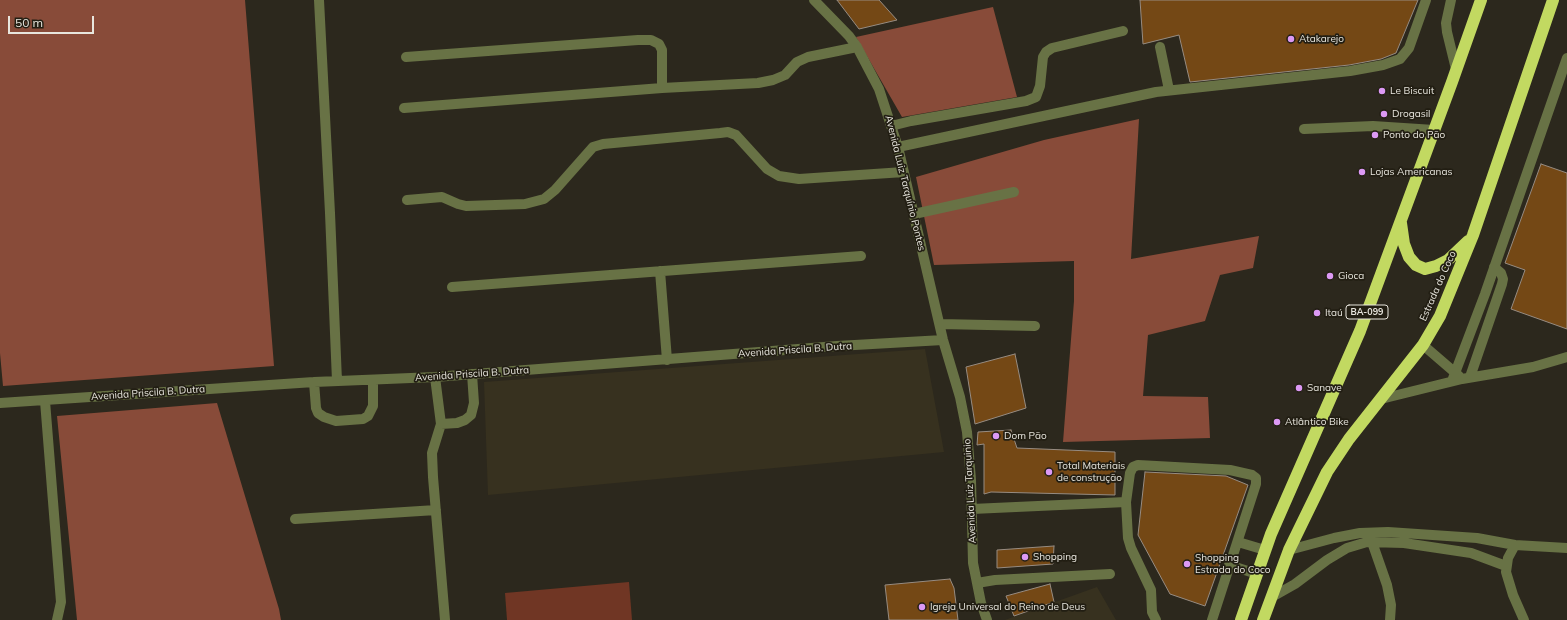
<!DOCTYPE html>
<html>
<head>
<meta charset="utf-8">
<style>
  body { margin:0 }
  #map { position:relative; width:1567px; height:620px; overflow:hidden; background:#2c281d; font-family:Mulish,sans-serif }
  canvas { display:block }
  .scale { position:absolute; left:8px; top:16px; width:86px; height:18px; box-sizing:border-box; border:2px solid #e8e6de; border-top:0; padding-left:5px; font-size:12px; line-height:14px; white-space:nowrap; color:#e8e6de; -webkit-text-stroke:3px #221e13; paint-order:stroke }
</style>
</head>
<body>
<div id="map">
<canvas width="1567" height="620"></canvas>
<div class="scale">50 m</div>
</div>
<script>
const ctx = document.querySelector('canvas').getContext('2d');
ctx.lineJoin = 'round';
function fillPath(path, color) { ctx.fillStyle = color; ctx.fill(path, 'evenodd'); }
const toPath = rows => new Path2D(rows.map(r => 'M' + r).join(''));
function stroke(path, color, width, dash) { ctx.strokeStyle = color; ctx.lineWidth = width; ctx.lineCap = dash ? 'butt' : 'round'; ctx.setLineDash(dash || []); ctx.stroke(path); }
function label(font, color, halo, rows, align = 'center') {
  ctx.font = font + ' Mulish,sans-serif'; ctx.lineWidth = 3.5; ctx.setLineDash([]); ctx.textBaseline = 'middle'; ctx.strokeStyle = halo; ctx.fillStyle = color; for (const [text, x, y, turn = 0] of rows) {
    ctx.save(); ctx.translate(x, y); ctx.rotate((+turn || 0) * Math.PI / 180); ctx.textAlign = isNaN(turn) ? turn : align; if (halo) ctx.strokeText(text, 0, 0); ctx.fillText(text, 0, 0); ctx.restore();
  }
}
const built = toPath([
  [925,349,944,452,488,495,484,382],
  [1097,587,1116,620,1005,620]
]);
const green = toPath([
  [629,582,632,620,507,620,505,593]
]);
const forest = toPath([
  [0,0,245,0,274,366,3,386,0,353],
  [993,7,1017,97,902,117,856,37],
  [1139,119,1131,259,1259,236,1253,268,1220,275,1205,321,1148,335,1143,396,1208,397,1210,438,1063,442,1074,301,1074,261,934,265,916,177,1044,140],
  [217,403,279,609,281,620,77,620,57,416]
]);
const building = toPath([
  [837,0,879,0,897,20,859,29,837,0],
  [1140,0,1418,0,1396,53,1381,59,1349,65,1190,82,1179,35,1143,44,1140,0],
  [1541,164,1567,173,1567,329,1511,309,1525,270,1505,263,1541,164],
  [1015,354,1026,408,975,424,966,367,1015,354],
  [1011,430,1017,448,1115,452,1115,495,991,492,984,494,984,444,977,445,978,432,1011,430],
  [1145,472,1226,476,1248,485,1205,606,1170,594,1138,535,1145,472],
  [1054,546,1053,564,997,568,997,550,1054,546],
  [950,579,954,588,958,620,889,620,885,585,950,579],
  [1050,584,1054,602,1014,616,1006,596,1050,584]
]);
const minor = toPath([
  [319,0,330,213,337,381],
  [814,0,849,36,857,47,879,89,898,147,943,340,960,397,967,432,971,480,973,563,981,603,987,620],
  [1451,0,1446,23,1447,32,1456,69],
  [1160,47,1169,90],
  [406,57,638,40,651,40,659,44,662,50,662,88],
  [404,108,662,88,758,83,773,80,785,75,797,62,808,57,857,47],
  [891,126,911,121,1026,101,1036,97,1040,86,1043,57,1046,52,1052,48,1123,31],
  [1304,129,1373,126,1434,130],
  [898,147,1156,92,1350,71,1383,65,1400,59,1409,48,1426,0],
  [407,200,442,197,458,204,466,206,525,204,544,199,555,190,593,147,603,144,720,133,728,132,736,135,767,169,779,176,799,179,904,172],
  [914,214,1014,192],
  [660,271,667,360],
  [452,287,861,256],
  [940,324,1035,326],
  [1423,345,1459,376],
  [435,377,441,424,432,453,433,477,445,620],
  [1470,377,1502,284,1503,279,1501,273,1494,267],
  [1452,381,1485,294,1567,58],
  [314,382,316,408,318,413,324,417,336,421,363,419,368,416,373,406,373,380],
  [1381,399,1462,379,1533,367,1567,357],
  [45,401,61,602,57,620],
  [0,403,314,382,435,377,837,346,943,340],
  [441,424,457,423,465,420,471,415,474,403,472,374],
  [972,509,1126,502],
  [295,519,436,510],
  [1373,537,1372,542,1387,585,1391,605,1390,620],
  [1238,542,1265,550],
  [1515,545,1508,558,1506,572,1513,595,1524,620],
  [1289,550,1334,538,1360,533,1388,532,1477,538,1515,545,1567,548],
  [1229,565,1257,574],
  [977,583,995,580,1110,574],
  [1272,597,1295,584,1327,560,1347,548,1367,542,1404,543,1471,553,1506,566],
  [1156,620,1152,612,1151,590,1131,548,1128,538,1126,502,1130,473,1133,467,1138,465,1230,470,1252,475,1256,478,1256,484,1212,620]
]);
const highway = toPath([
  [1401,223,1404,244,1409,257,1416,265,1425,269,1436,266,1448,260,1468,241],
  [1241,620,1271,534,1360,331,1452,82,1481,0],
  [1263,620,1289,550,1327,472,1349,439,1423,345,1440,316,1473,235,1553,0]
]);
const markers = [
  [1291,39,4,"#dc99f4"],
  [1382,91,4,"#dc99f4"],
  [1384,114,4,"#dc99f4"],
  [1375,135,4,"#dc99f4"],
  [1362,172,4,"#dc99f4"],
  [1330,276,4,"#dc99f4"],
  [1317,313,4,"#dc99f4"],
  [1299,388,4,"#dc99f4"],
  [1277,422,4,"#dc99f4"],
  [996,436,4,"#dc99f4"],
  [1049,472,4,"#dc99f4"],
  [1025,557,4,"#dc99f4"],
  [1187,564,4,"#dc99f4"],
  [922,607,4,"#dc99f4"]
];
const shields = [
  [1367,312,42]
];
const shieldNames = [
  ["BA-099",1367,312]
];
const poiNames = [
  ["Atakarejo",1299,39],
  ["Le Biscuit",1390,91],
  ["Drogasil",1392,114],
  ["Ponto do Pão",1383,135],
  ["Lojas Americanas",1370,172],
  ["Gioca",1338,276],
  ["Itaú",1325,313],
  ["Sanave",1307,388],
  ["Atlântico Bike",1285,422],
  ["Dom Pão",1004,436],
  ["Total Materiais",1057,466],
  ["de construção",1057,478],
  ["Shopping",1033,557],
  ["Shopping",1195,558],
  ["Estrada do Coco",1195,570],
  ["Igreja Universal do Reino de Deus",930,607]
];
const streetNames = [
  ["Avenida Luiz Tarquínio Pontes",905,183,76],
  ["Estrada do Coco",1438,286,-66],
  ["Avenida Priscila B. Dutra",795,350,-4],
  ["Avenida Priscila B. Dutra",472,374,-4],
  ["Avenida Priscila B. Dutra",148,393,-4],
  ["Avenida Luiz Tarquinio",970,491,-93]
];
fillPath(built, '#37311f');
fillPath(green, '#703624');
fillPath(forest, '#884b39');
fillPath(building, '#744815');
stroke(building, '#978c82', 1);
stroke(minor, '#687245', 10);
stroke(highway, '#c2d961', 12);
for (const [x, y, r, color] of markers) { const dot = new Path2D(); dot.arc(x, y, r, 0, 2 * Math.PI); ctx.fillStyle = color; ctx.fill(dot); stroke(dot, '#221e13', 1.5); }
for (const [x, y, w] of shields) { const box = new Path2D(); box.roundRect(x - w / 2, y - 7, w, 14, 3); ctx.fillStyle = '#221e13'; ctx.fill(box); stroke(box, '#e8e6de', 1); }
label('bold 9px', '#e8e6de', null, shieldNames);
label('10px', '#e8e6de', '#221e13', poiNames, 'left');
label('10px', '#e8e6de', '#221e13', streetNames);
</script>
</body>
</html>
